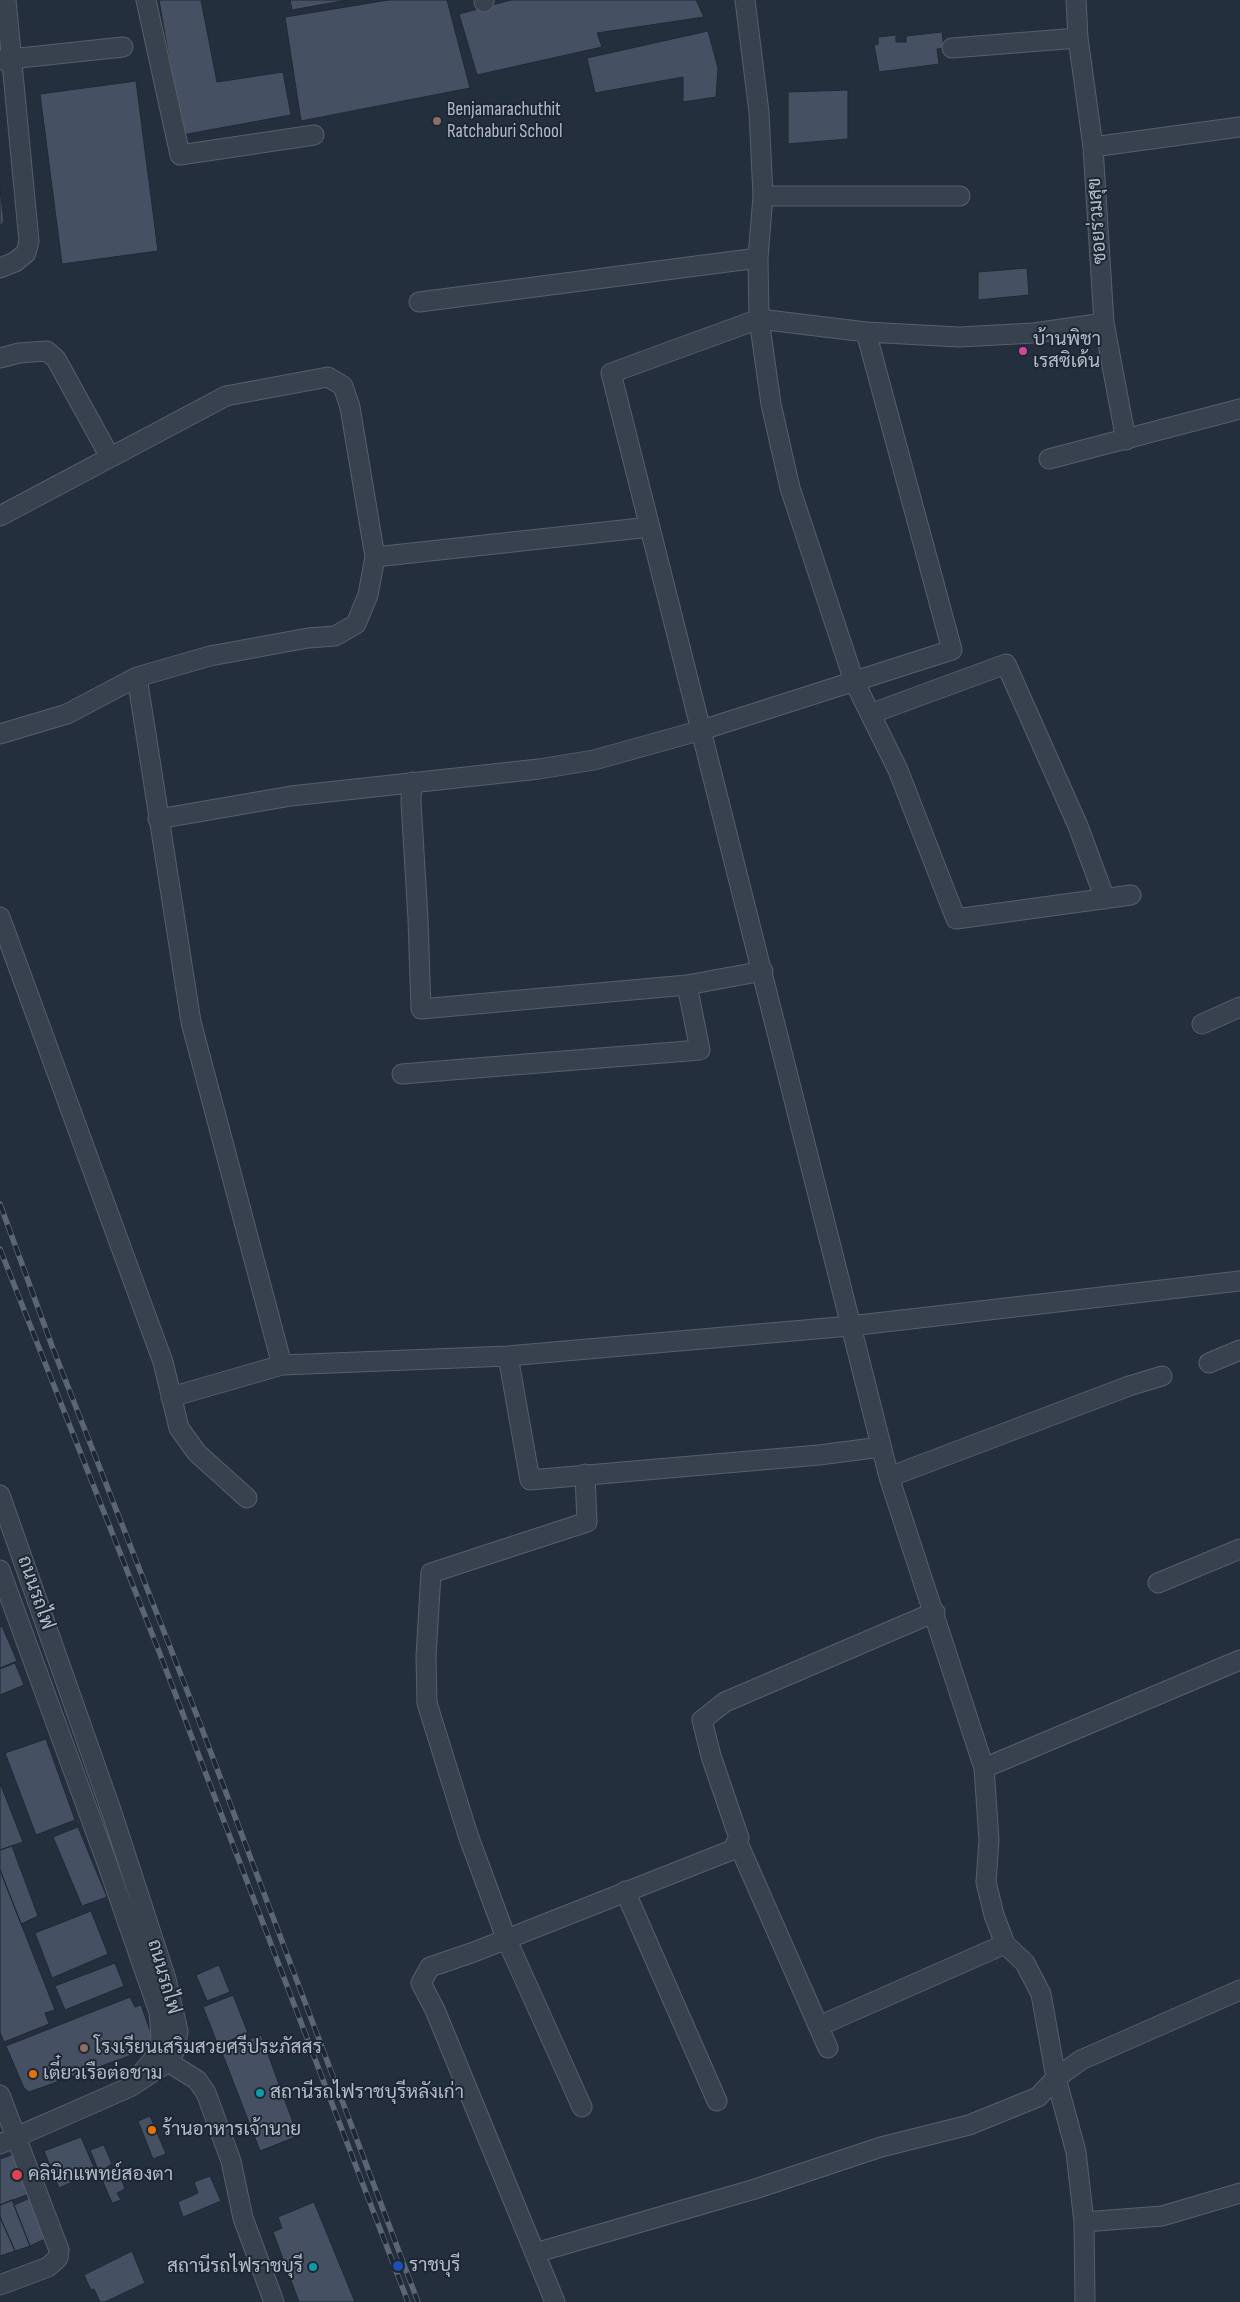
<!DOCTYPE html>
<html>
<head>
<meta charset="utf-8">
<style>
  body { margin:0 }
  canvas { display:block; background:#242f3e }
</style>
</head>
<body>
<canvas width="1240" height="2302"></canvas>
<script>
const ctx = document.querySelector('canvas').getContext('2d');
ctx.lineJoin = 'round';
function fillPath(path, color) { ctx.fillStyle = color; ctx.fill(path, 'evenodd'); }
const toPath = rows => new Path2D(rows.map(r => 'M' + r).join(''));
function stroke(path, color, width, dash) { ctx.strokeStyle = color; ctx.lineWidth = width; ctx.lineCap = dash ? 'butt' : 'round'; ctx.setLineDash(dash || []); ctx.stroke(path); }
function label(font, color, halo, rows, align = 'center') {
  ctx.font = font + ' "Sofia Sans Condensed",Sarabun,sans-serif'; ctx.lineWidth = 4; ctx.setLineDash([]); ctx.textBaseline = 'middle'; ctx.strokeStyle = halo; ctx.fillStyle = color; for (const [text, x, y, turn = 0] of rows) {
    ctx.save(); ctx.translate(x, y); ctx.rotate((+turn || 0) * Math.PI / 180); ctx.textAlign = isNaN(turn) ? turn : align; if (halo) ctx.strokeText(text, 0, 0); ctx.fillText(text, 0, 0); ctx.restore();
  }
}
const building = toPath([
  [159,0,201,0,217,82,283,72,291,115,182,135,159,0],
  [290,0,348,0,292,10,290,0],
  [388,0,447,0,470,88,301,121,285,17,388,0],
  [511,0,696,0,704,17,597,33,602,47,477,75,459,14,511,0],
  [708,31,718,68,716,97,683,102,683,77,595,93,587,58,708,31],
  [942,32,944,48,937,49,939,64,879,72,874,45,878,44,878,37,896,35,896,42,906,42,906,36,942,32],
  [136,81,158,251,62,264,40,94,136,81],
  [848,90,848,139,788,144,788,92,848,90],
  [0,188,4,221,0,227,0,188],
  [1027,268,1029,295,978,300,978,272,1027,268],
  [2,1626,17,1661,0,1668,0,1627,2,1626],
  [15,1663,24,1685,0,1695,0,1669,15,1663],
  [46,1739,75,1820,36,1835,5,1753,46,1739],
  [0,1783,23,1842,0,1850,0,1783],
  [78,1827,107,1897,82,1906,53,1837,78,1827],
  [12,1846,38,1916,21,1924,0,1870,0,1850,12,1846],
  [0,1870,55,2010,45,2013,49,2024,4,2042,0,2032,0,1870],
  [91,1911,108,1954,52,1978,35,1933,91,1911],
  [115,1963,124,1986,65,2010,55,1986,115,1963],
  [219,1965,230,1992,207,2001,196,1975,219,1965],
  [233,1995,248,2033,218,2045,203,2007,233,1995],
  [130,1997,135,2007,141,2005,153,2039,146,2050,29,2092,24,2088,6,2046,130,1997],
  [261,2035,298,2136,260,2151,221,2050,261,2035],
  [150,2116,166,2154,153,2159,138,2121,150,2116],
  [81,2137,96,2172,59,2188,44,2151,81,2137],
  [104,2145,112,2164,107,2167,108,2169,99,2172,90,2150,104,2145],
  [14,2154,29,2194,0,2205,0,2159,14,2154],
  [117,2168,125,2189,117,2193,121,2200,112,2203,100,2175,117,2168],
  [210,2176,221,2201,183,2217,178,2202,198,2193,194,2182,210,2176],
  [30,2198,45,2239,30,2246,14,2205,30,2198],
  [12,2200,30,2246,15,2251,0,2217,0,2205,12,2200],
  [314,2202,355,2302,299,2302,273,2232,282,2228,278,2217,314,2202],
  [0,2217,15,2251,0,2256,0,2217],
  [132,2251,145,2283,105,2302,100,2302,94,2289,91,2290,84,2275,132,2251]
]);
const minor = toPath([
  [146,0,180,155,314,135],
  [484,0,484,2],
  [745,0,759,112,763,196,758,258,759,319,771,404,790,488,854,681,898,770,956,919,1131,895],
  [1076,0,1078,38,1093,147,1104,323,1126,440],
  [952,48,1078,38],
  [0,60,123,47],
  [1093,147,1240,127],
  [763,196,960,196],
  [0,268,15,262,26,253,29,241,6,0],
  [419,302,758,258],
  [0,358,19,353,47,351,56,359,110,457],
  [1049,459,1240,409],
  [0,516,226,396,328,377,343,386,350,407,375,557,368,595,356,624,335,636,308,638,210,656,137,677,67,714,0,734],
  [375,557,650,527],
  [137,677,191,1022,282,1365],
  [870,714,1006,664,1078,826,1105,899],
  [412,782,411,802,418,919,421,1009,687,985,763,971],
  [158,819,291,796,539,769,594,760,702,730,952,650,866,332],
  [0,917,163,1362,179,1428,197,1453,247,1498],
  [1202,1024,1240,1007],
  [402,1074,700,1050,687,985],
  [508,1356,530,1480,819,1455,881,1447],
  [1209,1363,1240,1350],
  [171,1397,282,1365,508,1356,850,1326,1240,1281],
  [889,1477,1129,1386,1162,1376],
  [0,1495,112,1813,166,1979,178,2031,175,2050,168,2062,130,2087,0,2144],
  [0,1570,106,1860,159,2012,161,2036,159,2049,152,2061,141,2074],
  [1158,1583,1240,1549],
  [984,1768,1240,1660],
  [737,1841,828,2048],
  [625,1891,717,2101],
  [819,2026,1005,1944],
  [168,2062,197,2080,206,2093,231,2161,243,2218,274,2302],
  [0,2095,59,2250,58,2258,48,2267,0,2285],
  [582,2107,506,1938,468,1835,427,1703,426,1656,431,1573,587,1522,585,1474],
  [1084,2222,1162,2216,1240,2193],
  [535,2253,755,2189,881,2147,969,2125,1038,2097,1056,2078,1081,2060,1240,1990],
  [555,2302,435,2010,421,1983,430,1967,474,1952,732,1850,739,1838,711,1756,702,1720,725,1702,935,1612],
  [1085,2302,1084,2222,1076,2152,1056,2078,1041,1994,1025,1963,1005,1944,994,1915,986,1882,989,1840,984,1768,889,1477,611,373,759,319,866,332,959,337,1034,333,1104,323]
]);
const rail = toPath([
  [0,1204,52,1346,199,1721,418,2302],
  [0,1249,160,1654,408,2302]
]);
const markers = [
  [437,121,5,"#8d6e63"],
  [1023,351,5,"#d1479c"],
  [84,2048,5,"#8d6e63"],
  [33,2074,5,"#e8710a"],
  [260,2093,5,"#0f9aa8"],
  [152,2130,5,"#e8710a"],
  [17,2175,6,"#e0444e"],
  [398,2266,6,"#1a4fb4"],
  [313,2267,5,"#0f9aa8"]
];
const poiNames = [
  ["Benjamarachuthit",447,110],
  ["Ratchaburi School",447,132],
  ["บ้านพิชา",1033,340],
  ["เรสซิเด้น",1033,362],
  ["โรงเรียนเสริมสวยศรีประภัสสร",94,2048],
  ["เตี๋ยวเรือต่อชาม",43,2074],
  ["สถานีรถไฟราชบุรีหลังเก่า",270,2093],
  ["ร้านอาหารเจ้านาย",162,2130],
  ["คลินิกแพทย์สองตา",28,2175],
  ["ราชบุรี",409,2266],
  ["สถานีรถไฟราชบุรี",303,2267,"right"]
];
const streetNames = [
  ["ซอยร่วมสุข",1098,221,-94],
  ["ถนนรถไฟ",35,1593,71],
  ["ถนนรถไฟ",163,1977,74]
];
fillPath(building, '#455162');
stroke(building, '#1f2835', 1);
stroke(minor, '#565f6c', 21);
stroke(minor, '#38414e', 19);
stroke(rail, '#5a6575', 5.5);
stroke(rail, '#1d2633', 4, [11]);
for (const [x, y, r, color] of markers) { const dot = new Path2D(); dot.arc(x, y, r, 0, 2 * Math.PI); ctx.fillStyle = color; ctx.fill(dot); stroke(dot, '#1d2633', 2); }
label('19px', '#b4bcc9', '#1d2633', poiNames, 'left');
label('19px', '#b4bcc9', '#1d2633', streetNames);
</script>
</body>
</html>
